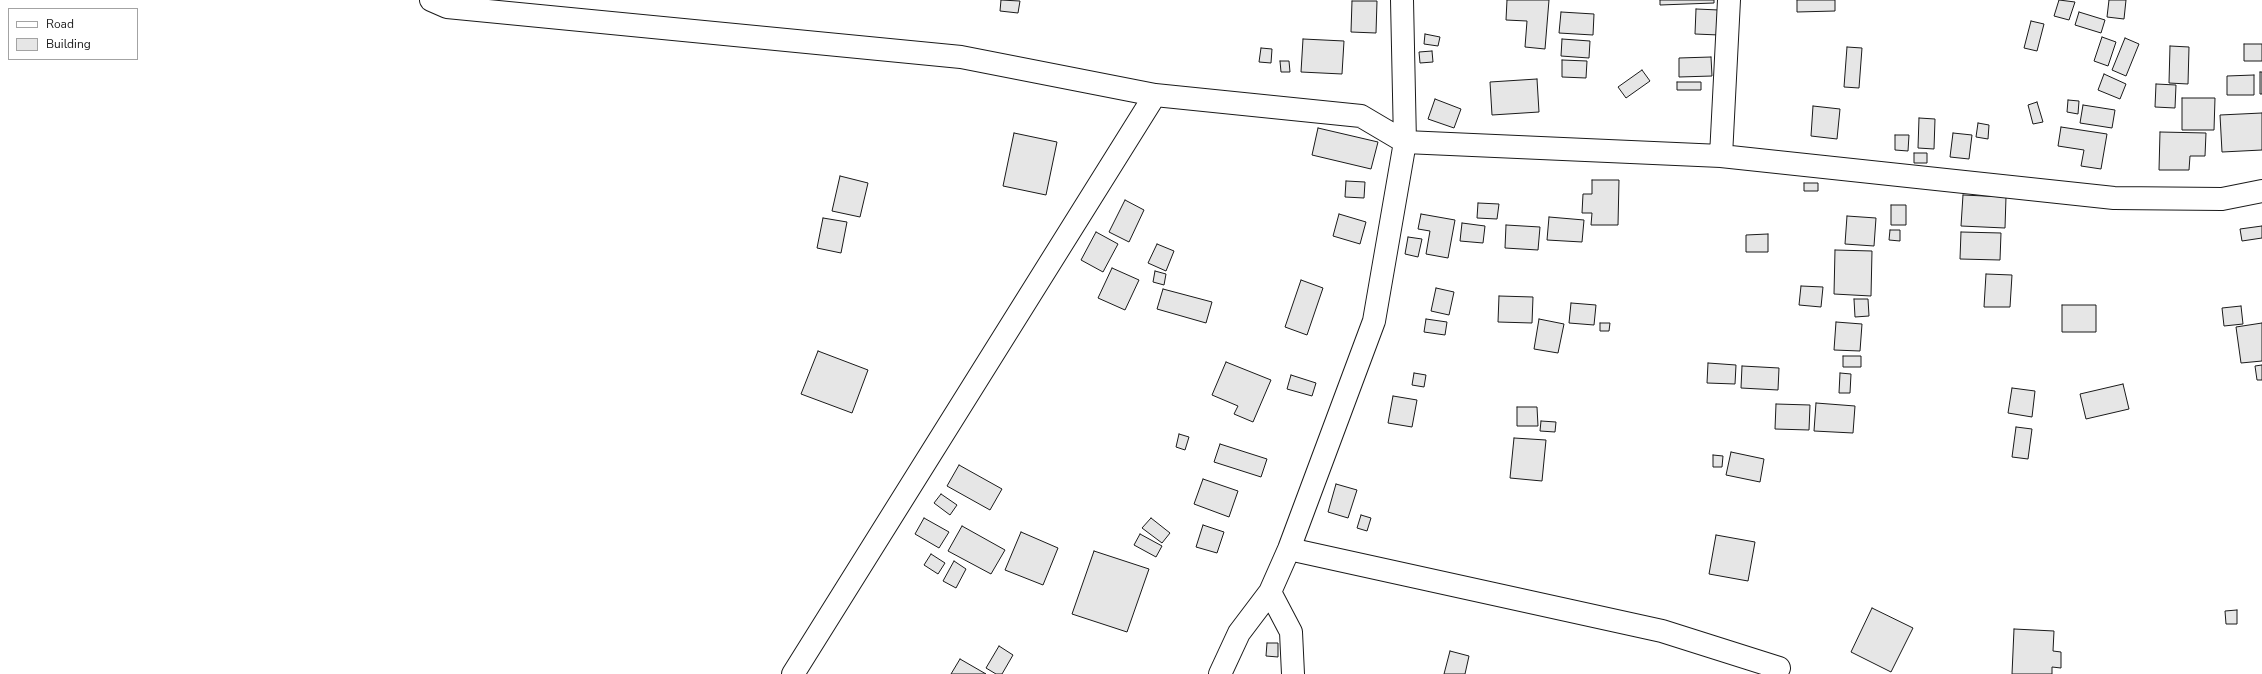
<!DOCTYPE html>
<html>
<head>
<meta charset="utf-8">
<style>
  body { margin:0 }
  #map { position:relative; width:2262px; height:674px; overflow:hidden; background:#fff; font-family:"Nunito Sans",sans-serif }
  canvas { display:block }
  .legend { position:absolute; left:8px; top:8px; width:130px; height:52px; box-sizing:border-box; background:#fff; border:1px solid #a3a3a3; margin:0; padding:5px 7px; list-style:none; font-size:12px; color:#1a1a1a }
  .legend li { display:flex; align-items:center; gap:8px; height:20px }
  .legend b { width:20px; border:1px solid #a3a3a3 }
</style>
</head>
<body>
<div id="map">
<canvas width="2262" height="674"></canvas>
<ul class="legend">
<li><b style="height:5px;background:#fff"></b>Road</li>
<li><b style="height:11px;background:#e6e6e6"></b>Building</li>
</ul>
</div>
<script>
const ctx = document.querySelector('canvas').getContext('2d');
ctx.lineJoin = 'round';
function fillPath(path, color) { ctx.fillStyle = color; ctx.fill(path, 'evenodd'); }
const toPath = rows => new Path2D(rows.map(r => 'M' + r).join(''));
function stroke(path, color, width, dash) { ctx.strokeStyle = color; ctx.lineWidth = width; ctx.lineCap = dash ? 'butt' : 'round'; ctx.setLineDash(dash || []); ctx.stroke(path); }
const building = toPath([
  [1001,0,1020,1,1018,13,1000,11,1001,0],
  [1507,0,1549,0,1545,49,1525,47,1527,21,1506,20,1507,0],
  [1660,0,1714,0,1714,3,1660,5,1660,0],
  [1797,0,1835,0,1835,11,1797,12,1797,0],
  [2059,0,2075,2,2069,20,2054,16,2059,0],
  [2109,0,2126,0,2124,19,2107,17,2109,0],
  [1352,1,1377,1,1376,33,1351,32,1352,1],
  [1696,9,1719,10,1719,35,1695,34,1696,9],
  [1561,12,1594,14,1593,35,1559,33,1561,12],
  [2079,12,2105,20,2101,33,2075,25,2079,12],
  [2031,21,2044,24,2037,51,2024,48,2031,21],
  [1425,34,1440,37,1438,46,1424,44,1425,34],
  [2102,37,2116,42,2108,66,2094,61,2102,37],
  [2125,38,2139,44,2126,76,2112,70,2125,38],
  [1303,39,1344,41,1342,74,1301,72,1303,39],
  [1562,39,1590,41,1589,58,1561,56,1562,39],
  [2244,44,2262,44,2262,61,2244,61,2244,44],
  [2170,46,2189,47,2188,84,2169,83,2170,46],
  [1847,47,1862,48,1859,88,1844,87,1847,47],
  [1261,48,1272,49,1271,63,1259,62,1261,48],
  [1432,51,1433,62,1420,63,1419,52,1432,51],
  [1711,57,1712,76,1679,77,1679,58,1711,57],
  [1562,60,1587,61,1586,78,1562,77,1562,60],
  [1280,61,1289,61,1290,72,1281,72,1280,61],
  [1642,70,1650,81,1626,98,1618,87,1642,70],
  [2260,72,2262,72,2262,94,2260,94,2260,72],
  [2104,74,2126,84,2120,99,2098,90,2104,74],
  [2254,75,2254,95,2227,95,2227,76,2254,75],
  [1537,79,1539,112,1492,115,1490,82,1537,79],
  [1677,82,1701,82,1701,90,1677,90,1677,82],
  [2156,84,2176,85,2175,108,2155,107,2156,84],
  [2182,98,2215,98,2214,130,2182,130,2182,98],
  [1435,99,1461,109,1454,128,1428,119,1435,99],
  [2068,100,2079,101,2078,114,2067,112,2068,100],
  [2037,102,2043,122,2033,124,2028,105,2037,102],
  [2083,105,2115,110,2112,128,2080,123,2083,105],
  [1813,106,1840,109,1837,139,1811,136,1813,106],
  [2262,113,2262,150,2222,152,2220,115,2262,113],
  [1919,118,1935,119,1934,149,1918,148,1919,118],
  [1978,123,1989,125,1988,139,1976,137,1978,123],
  [2061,127,2107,134,2101,169,2081,166,2084,150,2058,146,2061,127],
  [1318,128,1378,142,1371,169,1312,155,1318,128],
  [2160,132,2206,133,2205,156,2190,156,2189,170,2159,170,2160,132],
  [1014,133,1057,142,1046,195,1003,186,1014,133],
  [1953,133,1972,135,1969,159,1950,157,1953,133],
  [1895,135,1909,135,1908,151,1895,150,1895,135],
  [1914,153,1927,153,1927,163,1914,163,1914,153],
  [840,176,868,183,860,217,832,211,840,176],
  [1592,180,1619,180,1618,225,1591,225,1592,213,1582,213,1583,194,1592,194,1592,180],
  [1346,181,1365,182,1364,198,1345,197,1346,181],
  [1804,183,1818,183,1818,191,1804,191,1804,183],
  [1963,195,2006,197,2005,228,1961,226,1963,195],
  [1125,200,1144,210,1129,242,1109,232,1125,200],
  [1478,203,1499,204,1497,219,1477,218,1478,203],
  [1891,205,1906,205,1906,225,1891,225,1891,205],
  [1339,214,1366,222,1360,244,1333,236,1339,214],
  [1421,214,1455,220,1448,258,1426,254,1430,231,1418,229,1421,214],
  [1847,216,1876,218,1874,246,1845,244,1847,216],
  [1549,217,1584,220,1582,242,1547,240,1549,217],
  [823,218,847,222,841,253,817,248,823,218],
  [1462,223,1485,226,1483,243,1460,241,1462,223],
  [1506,225,1540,227,1538,250,1505,248,1506,225],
  [2262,226,2262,238,2242,241,2240,229,2262,226],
  [1890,230,1900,230,1900,241,1889,240,1890,230],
  [1096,232,1118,244,1103,272,1081,260,1096,232],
  [1961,232,2001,233,2000,260,1960,259,1961,232],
  [1768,234,1768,252,1746,252,1746,235,1768,234],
  [1408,237,1422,239,1418,257,1405,254,1408,237],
  [1157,244,1174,251,1166,271,1148,263,1157,244],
  [1835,250,1872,251,1871,296,1834,294,1835,250],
  [1112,268,1139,280,1125,310,1098,298,1112,268],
  [1155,271,1166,274,1164,285,1153,282,1155,271],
  [1986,274,2012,275,2010,307,1984,307,1986,274],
  [1301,280,1323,288,1307,335,1285,327,1301,280],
  [1801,286,1823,287,1821,307,1799,305,1801,286],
  [1436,288,1454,292,1449,315,1431,311,1436,288],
  [1163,289,1212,302,1206,323,1157,309,1163,289],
  [1499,296,1533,297,1532,323,1498,322,1499,296],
  [1854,299,1868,299,1869,316,1855,317,1854,299],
  [1571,303,1596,305,1594,325,1569,323,1571,303],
  [2062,305,2096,305,2096,332,2062,332,2062,305],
  [2241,306,2243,324,2224,326,2222,308,2241,306],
  [1426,319,1447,322,1445,335,1424,332,1426,319],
  [1539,319,1564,324,1558,353,1534,349,1539,319],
  [1836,322,1862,324,1860,351,1834,350,1836,322],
  [1600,323,1610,323,1609,331,1600,331,1600,323],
  [2262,323,2262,361,2241,363,2236,327,2262,323],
  [818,351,868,370,852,413,801,394,818,351],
  [1843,356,1861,356,1861,367,1843,367,1843,356],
  [1226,362,1271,380,1253,422,1234,414,1238,406,1212,395,1226,362],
  [1708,363,1736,365,1735,384,1707,383,1708,363],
  [2262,365,2262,380,2257,380,2255,366,2262,365],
  [1742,366,1779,368,1778,390,1741,388,1742,366],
  [1414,373,1426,375,1424,387,1412,385,1414,373],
  [1840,373,1851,374,1850,393,1839,393,1840,373],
  [1291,375,1316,383,1312,396,1287,389,1291,375],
  [2123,384,2129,409,2086,419,2080,394,2123,384],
  [2012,388,2035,391,2032,417,2008,413,2012,388],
  [1393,396,1417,400,1412,427,1388,423,1393,396],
  [1816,403,1855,406,1853,433,1814,431,1816,403],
  [1776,404,1810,405,1809,430,1775,429,1776,404],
  [1517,407,1537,407,1538,426,1517,426,1517,407],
  [1541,421,1556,422,1555,432,1540,431,1541,421],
  [2016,427,2032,429,2028,459,2012,457,2016,427],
  [1179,434,1189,437,1185,450,1176,447,1179,434],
  [1514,438,1546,440,1542,481,1510,478,1514,438],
  [1220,444,1267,459,1261,477,1214,462,1220,444],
  [1731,452,1764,459,1760,482,1726,475,1731,452],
  [1713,455,1723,456,1722,467,1713,467,1713,455],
  [959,465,1002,489,990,510,947,486,959,465],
  [1203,479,1238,491,1229,517,1194,504,1203,479],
  [1336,484,1357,490,1348,518,1328,512,1336,484],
  [941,494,957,505,950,515,934,503,941,494],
  [1361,515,1371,518,1367,531,1357,528,1361,515],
  [924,518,949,532,939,548,915,534,924,518],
  [1151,518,1170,533,1162,543,1142,528,1151,518],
  [1203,525,1224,532,1217,553,1196,547,1203,525],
  [962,526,1005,550,991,574,948,551,962,526],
  [1021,532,1058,548,1043,585,1005,570,1021,532],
  [1140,534,1162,546,1156,557,1134,545,1140,534],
  [1716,535,1755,542,1748,581,1709,574,1716,535],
  [1094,551,1149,569,1127,632,1072,614,1094,551],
  [931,554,945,563,938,574,924,565,931,554],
  [954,561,966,569,956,588,943,581,954,561],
  [1872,608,1913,628,1891,672,1851,652,1872,608],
  [2237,610,2237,624,2226,624,2225,611,2237,610],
  [2014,629,2054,631,2053,651,2061,652,2061,668,2052,667,2052,674,2012,674,2014,629],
  [1267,643,1278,643,1278,657,1266,656,1267,643],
  [999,646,1013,655,1002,674,996,674,986,668,999,646],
  [1450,651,1469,656,1465,674,1444,674,1450,651],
  [960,659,986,674,951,674,960,659]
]);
const minor = toPath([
  [431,0,447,7,961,57,1155,95,1361,116,1405,142,1721,156,2114,198,2222,199,2262,191],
  [1721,156,1729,0],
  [1289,549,1662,631,1779,668],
  [1270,592,1291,632,1293,674],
  [793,674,1155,95],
  [1220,674,1239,633,1270,592,1289,549,1374,321,1405,142,1402,0]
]);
fillPath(building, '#e6e6e6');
stroke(building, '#1a1a1a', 1);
stroke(minor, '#1a1a1a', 24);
stroke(minor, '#fff', 22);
</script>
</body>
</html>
